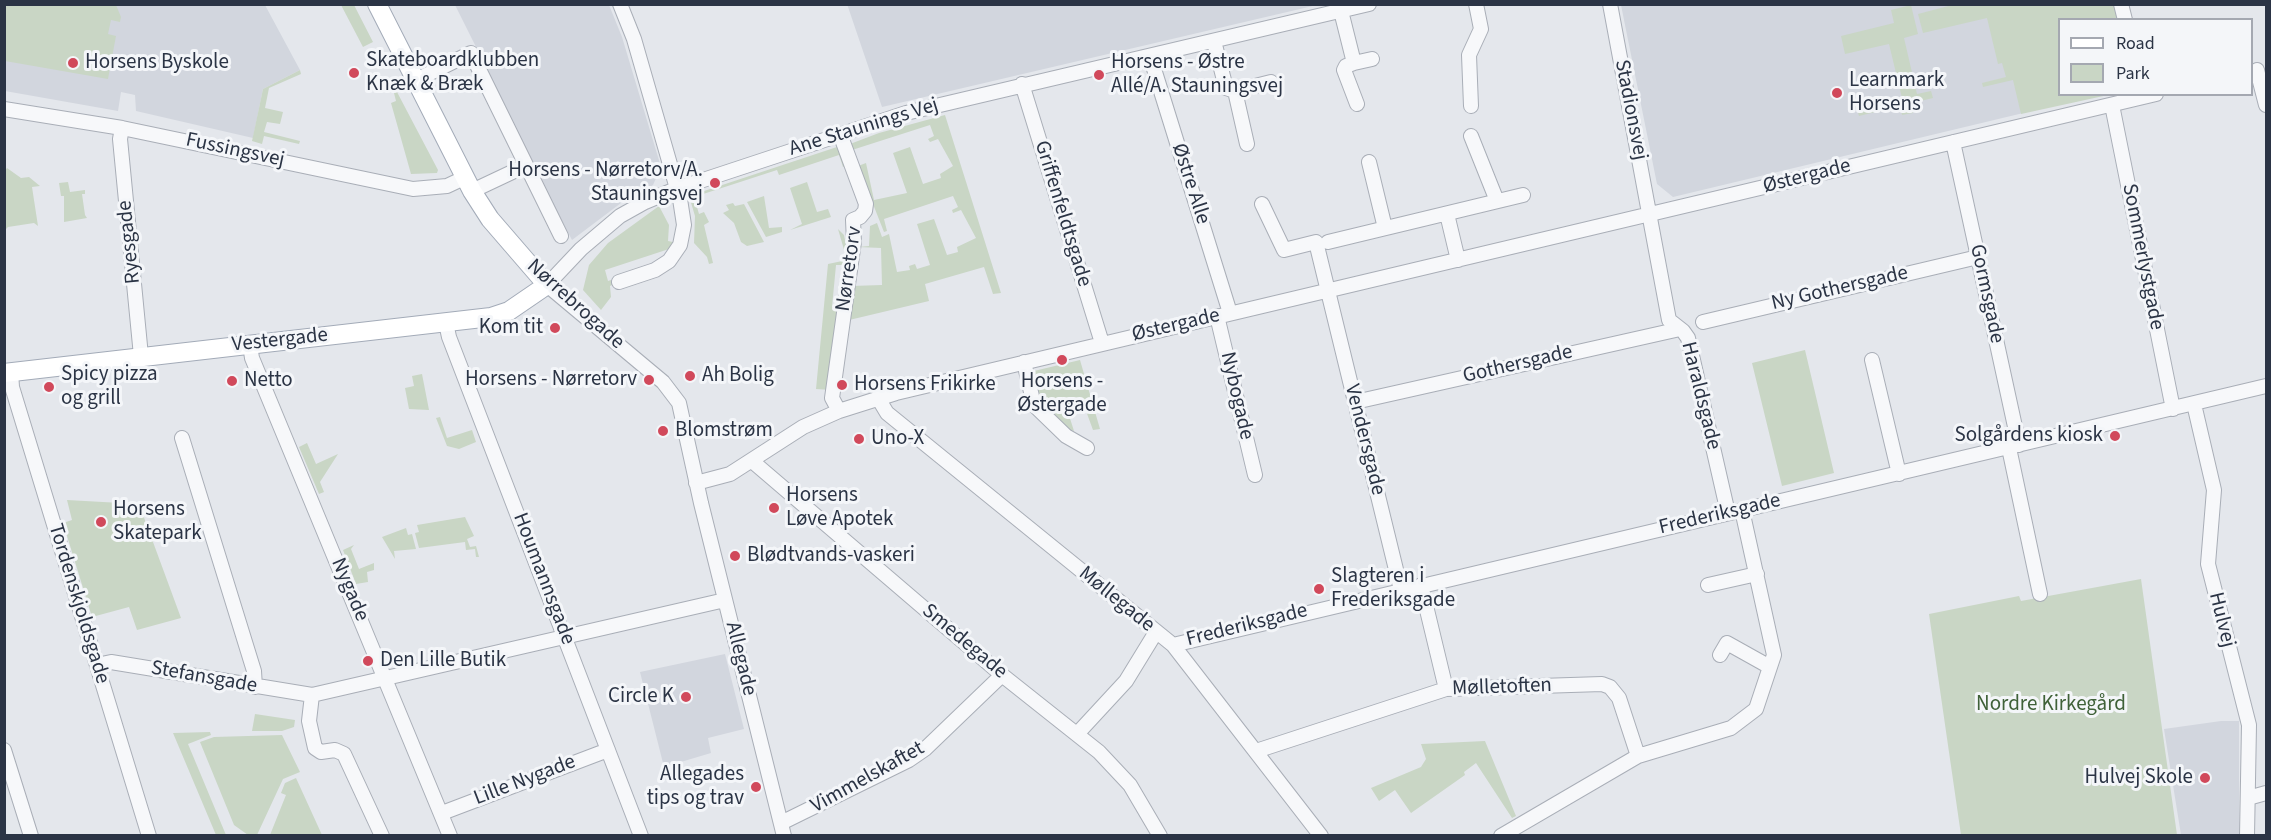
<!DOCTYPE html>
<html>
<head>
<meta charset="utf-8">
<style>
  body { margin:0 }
  #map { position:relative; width:2271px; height:840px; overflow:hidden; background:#e4e7ec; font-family:"Source Sans 3",sans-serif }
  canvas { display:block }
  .frame { position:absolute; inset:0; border:6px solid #2b3445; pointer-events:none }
  .legend { position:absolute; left:2058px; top:18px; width:195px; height:78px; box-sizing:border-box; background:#f4f6f9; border:2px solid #a4a8b1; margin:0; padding:8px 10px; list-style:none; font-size:18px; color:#2b3445 }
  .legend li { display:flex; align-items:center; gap:12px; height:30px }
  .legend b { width:30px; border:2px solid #a4a8b1 }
</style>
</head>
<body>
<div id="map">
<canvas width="2271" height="840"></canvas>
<div class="frame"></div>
<ul class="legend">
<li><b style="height:8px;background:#fff"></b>Road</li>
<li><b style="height:16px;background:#c9d6c5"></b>Park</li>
</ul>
</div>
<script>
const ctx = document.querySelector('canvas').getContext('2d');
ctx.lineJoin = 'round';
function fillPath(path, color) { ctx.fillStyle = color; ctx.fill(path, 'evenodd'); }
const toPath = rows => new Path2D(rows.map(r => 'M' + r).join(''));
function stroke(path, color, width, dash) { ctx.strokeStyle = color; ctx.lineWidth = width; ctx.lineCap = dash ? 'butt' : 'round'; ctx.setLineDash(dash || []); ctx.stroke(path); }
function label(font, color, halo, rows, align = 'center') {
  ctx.font = font + ' "Source Sans 3",sans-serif'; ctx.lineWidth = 6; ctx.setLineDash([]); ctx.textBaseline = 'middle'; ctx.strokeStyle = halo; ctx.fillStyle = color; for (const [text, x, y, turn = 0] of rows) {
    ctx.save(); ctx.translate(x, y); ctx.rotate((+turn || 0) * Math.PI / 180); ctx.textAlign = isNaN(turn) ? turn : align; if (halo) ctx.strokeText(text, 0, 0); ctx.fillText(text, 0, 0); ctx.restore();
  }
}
const built = toPath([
  [847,4,1317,4,1317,5,882,107],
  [4,5,265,5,300,70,263,89,253,138,136,111,135,95,121,92,118,111,5,91],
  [455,5,609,5,622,37,661,167,653,185,621,203,572,240,482,65,484,63],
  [1621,5,2007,5,2040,109,1673,197,1657,184],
  [725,654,744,729,708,738,711,753,664,767,640,672],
  [2221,721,2239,721,2239,835,2181,835,2164,729]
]);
const green = toPath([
  [1956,4,2115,5,2119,19,2060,20,2060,94,2108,95,2021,114,2013,80,1983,87,1982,83,2006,77,2002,63,1998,64,1987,18,1923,33,1918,14],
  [4,5,116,5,121,17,120,22,111,20,108,34,116,36,108,79,5,61],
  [341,5,354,5,373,42,363,47],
  [1911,5,1918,34,1904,38,1917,94,1931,91,1933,98,1912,103,1913,113,1902,115,1900,106,1859,116,1857,109,1902,98,1889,44,1845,54,1841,36,1894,23,1891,10],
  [300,70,301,74,269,88,265,108,283,112,280,124,267,122,264,132,300,141,299,144,264,136,262,144,252,141,263,89],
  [397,92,438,170,437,173,411,174,391,103,396,101,394,93],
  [945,115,1001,293,993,294,984,267,925,284,929,301,845,321,851,286,882,285,881,248,858,247,869,246,870,226,877,223,882,237,889,234,897,272,910,270,909,266,915,264,917,269,930,265,917,224,934,219,947,255,958,252,957,247,976,238,961,210,953,213,952,210,958,207,953,196,884,219,887,231,884,232,858,166,866,163,874,200,907,193,893,153,910,147,923,184,941,178,940,174,953,166,938,139,930,142,928,139,934,136,930,125,852,150,850,144,879,133],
  [837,147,846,166,843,167,839,155,779,175,777,170,694,197,699,214,704,212,709,222,704,225,713,263,709,264,707,257,694,243,695,216,689,196],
  [7,168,21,178,29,177,40,186,32,187,38,226,34,223,8,227,5,230,4,172],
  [68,182,70,192,85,190,85,194,82,194,85,215,87,218,64,222,64,196,61,196,59,183],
  [807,182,817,212,828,209,831,217,790,230,802,224,790,188],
  [764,196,769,228,782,227,782,232,766,237,747,202],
  [733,203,735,206,744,204,764,242,747,246,741,242,734,223,723,213,729,210,726,205],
  [659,206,669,225,668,241,673,242,669,249,605,270,608,281,611,280,612,285,610,286,611,297,601,310,583,290,589,265,608,243],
  [838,229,844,235,848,255,847,260,845,265,836,265,832,307,841,309,831,390,816,389,828,264,847,260],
  [1805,350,1834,473,1782,486,1752,363],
  [1080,360,1100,429,1093,430,1082,400,1066,406,1074,431,1067,429,1042,406,1033,374,1034,371],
  [422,374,429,410,409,409,405,388,414,386,412,376],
  [440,417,447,438,472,430,476,442,459,449,447,446,436,418],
  [307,443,316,464,338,454,320,482,324,492,319,494,299,447],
  [67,500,139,504,181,618,137,630,129,607,92,617,63,523,72,520],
  [465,517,474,536,467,539,470,547,476,546,479,557,476,557,475,549,466,550,465,542,419,548,415,533,419,532,417,525],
  [406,528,408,535,412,534,416,549,394,551,395,559,382,537],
  [354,545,351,549,359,569,374,563,374,570,367,572,368,582,356,584,343,550],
  [2141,579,2177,835,1961,835,1929,614,2019,596,2021,601],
  [255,714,295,720,294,727,282,731,252,731],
  [210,732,211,735,188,744,226,835,216,835,173,733],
  [282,735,300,772,283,779,257,835,248,835,234,825,200,742,214,737],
  [1485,741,1516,816,1512,818,1476,763,1464,772,1465,775,1411,813,1395,790,1379,801,1371,788,1421,767,1426,759,1421,744],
  [296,778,322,835,270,835,286,795,281,793,285,783]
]);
const minor = toPath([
  [1610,4,1669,320,1683,331,1688,338,1728,513],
  [2121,4,2125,20],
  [1341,11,1354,63,1346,66,1344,70,1357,104],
  [1214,41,1226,88,1235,91,1247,144],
  [1150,56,1230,313],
  [1354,63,1372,59],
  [2257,70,2266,105],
  [414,81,471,53,561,236],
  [1022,84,1102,343],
  [1235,91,1271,82],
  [2112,105,2173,409],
  [1471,106,1469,55,1481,29,1476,4],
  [4,109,122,128,413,189,447,186,464,178],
  [122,128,120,139,141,356],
  [1471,136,1497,201],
  [1953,142,2019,445],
  [1369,162,1385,228],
  [472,191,525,166],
  [1262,204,1284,250,1316,242,1401,590],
  [1447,214,1458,260],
  [1328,242,1523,195],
  [619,282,655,270,669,261,680,245,684,225,680,199,634,39,620,4],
  [1217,316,1255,475],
  [1703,322,1978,257],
  [446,323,449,337,641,836],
  [250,345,252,358,450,836],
  [1872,360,1899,474],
  [1024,362,1034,405,1066,436,1087,448],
  [11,372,12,387,149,836],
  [878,398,887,413,1173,645,1321,836],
  [1355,402,1680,329],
  [2194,404,2214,490,2208,564,2249,725,2247,836],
  [839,411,832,398,854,242,853,220,860,217,865,211,866,204,840,134],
  [182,438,254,671,255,687],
  [2009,448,2040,594],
  [752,461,1002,675,1099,752,1130,785,1160,836],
  [696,483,730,474,803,427,839,411,896,393,2156,94],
  [1421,585,1446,689],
  [1708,585,1757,574],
  [1173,645,2266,386],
  [1720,655,1727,643,1770,667],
  [97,665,111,662,312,695,725,600],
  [312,695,309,721,315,748,321,752,335,750,344,754,382,836],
  [1077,734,1126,681,1156,632],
  [4,750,31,836],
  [1256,751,1446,689,1602,684,1610,687,1619,698,1638,756],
  [2248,798,2266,793],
  [442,813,608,750],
  [781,823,909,760,925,749,1002,675],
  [784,836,701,503,679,403,663,382,547,285,581,249,620,216,645,202,676,189,906,113,1369,4],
  [1501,836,1638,756,1731,728,1756,709,1774,655,1742,510]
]);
const major = toPath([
  [4,373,491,317,509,311,547,285,490,219,472,191,377,4]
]);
const markers = [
  [73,63,6,"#d1495b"],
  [354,73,6,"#d1495b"],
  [1099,75,6,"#d1495b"],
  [1837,93,6,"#d1495b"],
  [715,183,6,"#d1495b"],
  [555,328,6,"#d1495b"],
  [1062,360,6,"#d1495b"],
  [690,376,6,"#d1495b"],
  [649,380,6,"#d1495b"],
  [232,381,6,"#d1495b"],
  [842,385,6,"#d1495b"],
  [49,387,6,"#d1495b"],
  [663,431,6,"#d1495b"],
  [2115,436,6,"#d1495b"],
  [859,439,6,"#d1495b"],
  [774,508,6,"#d1495b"],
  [101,522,6,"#d1495b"],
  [735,556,6,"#d1495b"],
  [1319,589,6,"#d1495b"],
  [368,661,6,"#d1495b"],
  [686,697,6,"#d1495b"],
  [2205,778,6,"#d1495b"],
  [756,787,6,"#d1495b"]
];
const poiNames = [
  ["Skateboardklubben",366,61],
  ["Knæk & Bræk",366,85],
  ["Horsens Byskole",85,63],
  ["Horsens - Østre",1111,63],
  ["Allé/A. Stauningsvej",1111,87],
  ["Learnmark",1849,81],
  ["Horsens",1849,105],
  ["Horsens - Nørretorv/A.",703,171,"right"],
  ["Stauningsvej",703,195,"right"],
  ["Kom tit",543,328,"right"],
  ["Spicy pizza",61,375],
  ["og grill",61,399],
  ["Ah Bolig",702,376],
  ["Horsens - Nørretorv",637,380,"right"],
  ["Netto",244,381],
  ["Horsens -",1062,382,"center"],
  ["Østergade",1062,406,"center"],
  ["Horsens Frikirke",854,385],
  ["Blomstrøm",675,431],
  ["Solgårdens kiosk",2103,436,"right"],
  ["Uno-X",871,439],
  ["Horsens",786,496],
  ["Løve Apotek",786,520],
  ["Horsens",113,510],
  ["Skatepark",113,534],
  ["Blødtvands-vaskeri",747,556],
  ["Slagteren i",1331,577],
  ["Frederiksgade",1331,601],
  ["Den Lille Butik",380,661],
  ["Circle K",674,697,"right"],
  ["Allegades",744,775,"right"],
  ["tips og trav",744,799,"right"],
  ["Hulvej Skole",2193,778,"right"]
];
const streetNames = [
  ["Stadionsvej",1630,110,79],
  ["Ane Staunings Vej",864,128,-17],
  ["Fussingsvej",235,151,12],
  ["Østergade",1807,177,-14],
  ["Østre Alle",1190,184,72],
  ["Griffenfeldtsgade",1062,214,73],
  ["Ryesgade",130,242,-96],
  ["Sommerlystgade",2142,257,79],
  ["Nørretorv",850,269,-82],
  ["Ny Gothersgade",1840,289,-13],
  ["Gormsgade",1986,294,78],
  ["Nørrebrogade",575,305,42],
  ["Østergade",1176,326,-13],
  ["Vestergade",280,341,-6],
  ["Gothersgade",1518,365,-13],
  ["Nybogade",1236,396,77],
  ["Haraldsgade",1700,396,76],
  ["Vendersgade",1364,440,76],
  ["Frederiksgade",1720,515,-13],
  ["Houmannsgade",543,579,69],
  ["Nygade",349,590,67],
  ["Møllegade",1116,600,39],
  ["Tordenskjoldsgade",78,604,73],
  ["Hulvej",2221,620,76],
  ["Frederiksgade",1247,626,-14],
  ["Smedegade",964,642,40],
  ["Allegade",740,659,76],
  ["Stefansgade",204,678,10],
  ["Mølletoften",1502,688,-2],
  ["Vimmelskaftet",868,778,-29],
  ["Lille Nygade",525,781,-21]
];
const parkNames = [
  ["Nordre Kirkegård",2051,705]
];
fillPath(built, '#d2d6de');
fillPath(green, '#c9d6c5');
stroke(minor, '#a9aeb7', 16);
stroke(major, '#a3abb8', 20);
stroke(minor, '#f7f8fa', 14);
stroke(major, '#fff', 18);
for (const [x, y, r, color] of markers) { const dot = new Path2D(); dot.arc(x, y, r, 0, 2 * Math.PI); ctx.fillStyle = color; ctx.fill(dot); stroke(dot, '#f4f6f9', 2); }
label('21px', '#2b3445', '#f4f6f9', poiNames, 'left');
label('21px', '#2b3445', '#f4f6f9', streetNames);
label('21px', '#3f6138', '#f4f6f9', parkNames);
</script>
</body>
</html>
